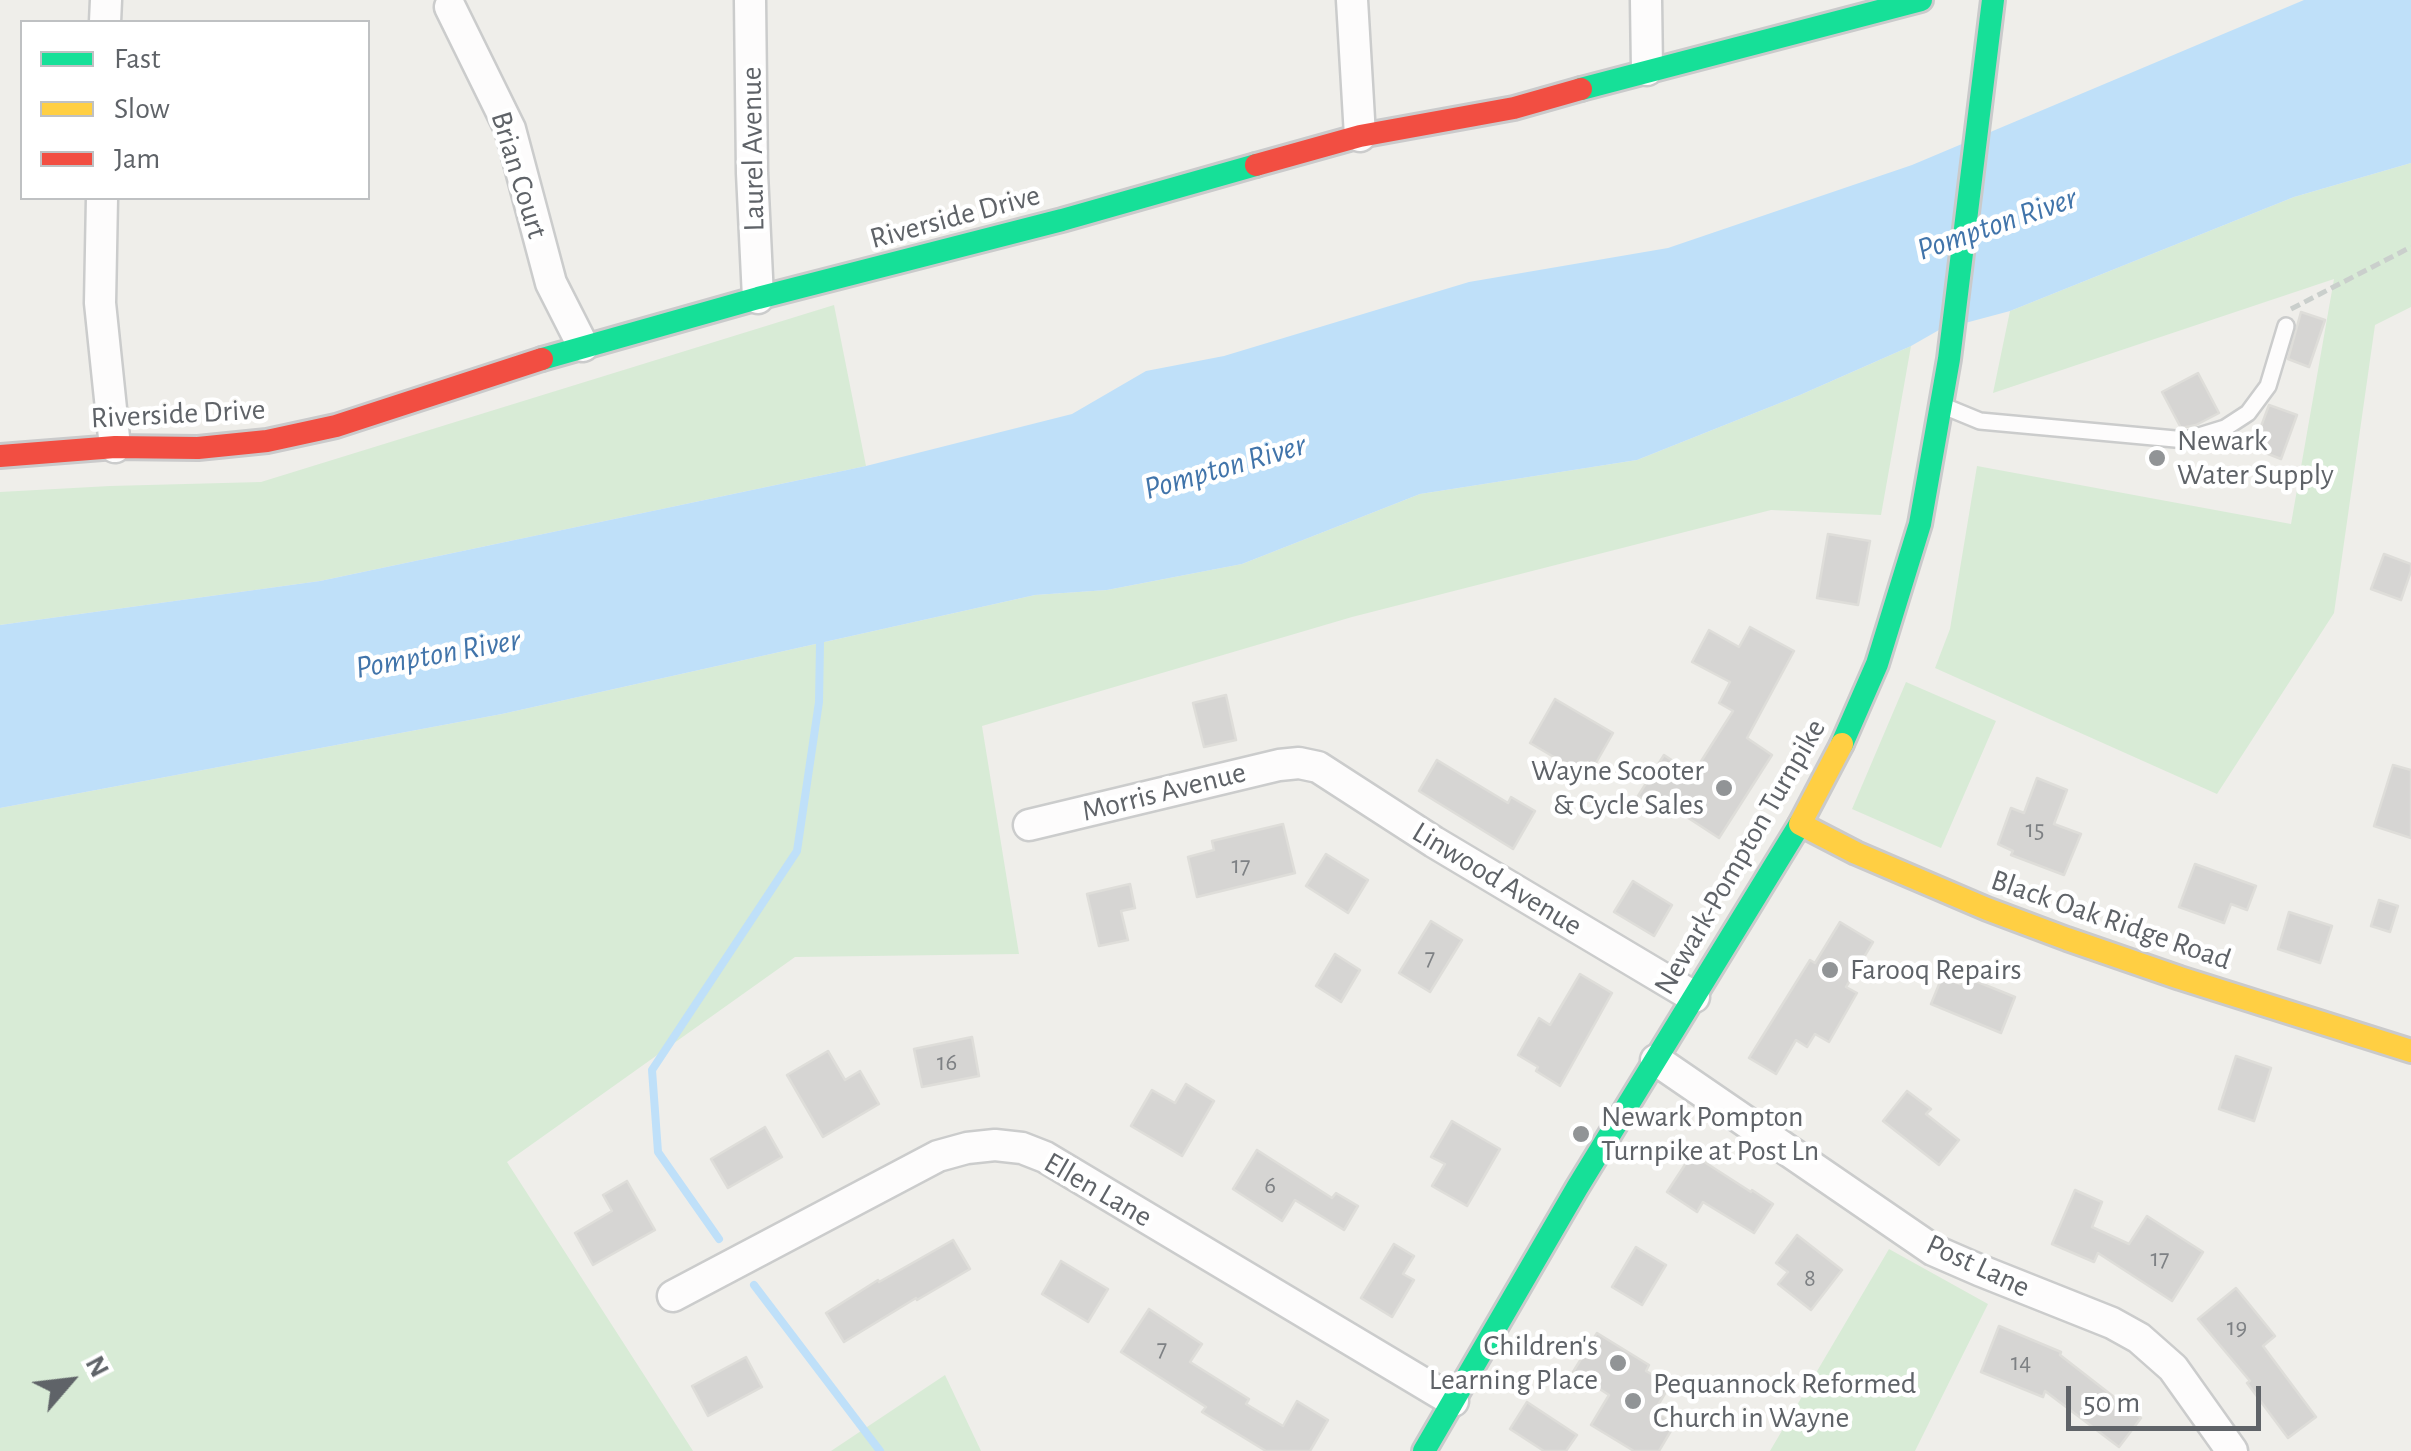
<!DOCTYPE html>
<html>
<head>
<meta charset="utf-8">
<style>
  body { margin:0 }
  #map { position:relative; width:2411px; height:1451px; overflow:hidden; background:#efeeea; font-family:"Alegreya Sans",sans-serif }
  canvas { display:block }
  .legend { position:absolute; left:20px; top:20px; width:350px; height:180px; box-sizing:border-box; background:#fff; border:2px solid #bfc1c3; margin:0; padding:12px 18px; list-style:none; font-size:30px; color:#5f6368 }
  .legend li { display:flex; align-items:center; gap:20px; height:50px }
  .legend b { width:50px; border:2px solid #bfc1c3 }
  .north { position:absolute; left:20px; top:1331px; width:100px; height:100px; -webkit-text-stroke:8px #fff; paint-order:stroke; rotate:62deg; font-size:28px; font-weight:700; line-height:40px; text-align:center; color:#5f6368 }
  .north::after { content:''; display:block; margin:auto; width:35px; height:45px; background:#5f6368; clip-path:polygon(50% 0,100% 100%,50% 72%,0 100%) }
  .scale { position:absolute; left:2066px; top:1386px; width:195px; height:45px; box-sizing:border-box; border:5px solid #5f6368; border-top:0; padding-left:12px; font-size:30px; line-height:35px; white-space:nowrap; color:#5f6368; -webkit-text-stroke:8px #fff; paint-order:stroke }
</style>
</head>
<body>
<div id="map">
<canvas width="2411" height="1451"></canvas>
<ul class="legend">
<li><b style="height:12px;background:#16e098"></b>Fast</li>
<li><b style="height:12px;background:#ffcf43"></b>Slow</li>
<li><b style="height:12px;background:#f24e42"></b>Jam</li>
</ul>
<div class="north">N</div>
<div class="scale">50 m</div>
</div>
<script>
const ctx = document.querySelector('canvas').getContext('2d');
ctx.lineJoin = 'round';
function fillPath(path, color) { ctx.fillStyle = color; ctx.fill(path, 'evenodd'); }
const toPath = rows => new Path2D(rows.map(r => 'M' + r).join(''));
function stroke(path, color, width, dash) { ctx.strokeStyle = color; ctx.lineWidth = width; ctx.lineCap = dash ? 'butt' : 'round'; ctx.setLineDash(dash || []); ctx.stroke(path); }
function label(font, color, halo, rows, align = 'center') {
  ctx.font = font + ' "Alegreya Sans",sans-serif'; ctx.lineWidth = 9; ctx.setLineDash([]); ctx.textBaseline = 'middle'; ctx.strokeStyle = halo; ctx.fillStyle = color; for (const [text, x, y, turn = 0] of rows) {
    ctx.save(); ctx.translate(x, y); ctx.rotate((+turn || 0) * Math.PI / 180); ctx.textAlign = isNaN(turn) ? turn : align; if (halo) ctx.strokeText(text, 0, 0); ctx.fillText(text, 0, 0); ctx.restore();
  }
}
const green = toPath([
  [2411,163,2411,307,2375,325,2334,613,2217,794,1935,668,1950,629,1977,466,2291,524,2334,279,1993,393,2010,311,2294,197],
  [834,305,866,466,320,581,0,625,0,492,110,486,261,482],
  [1911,346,1881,515,1771,510,1352,617,982,726,1019,954,795,957,507,1162,693,1451,0,1451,0,808,502,714,1035,595,1107,590,1242,564,1420,494,1637,460,1800,395],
  [1906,682,1996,721,1941,848,1852,809],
  [1889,1249,1988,1304,1915,1451,1770,1451],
  [945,1375,981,1451,831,1451]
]);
const water = toPath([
  [2304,0,2411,0,2411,163,2294,197,2010,311,1939,330,1911,346,1800,395,1637,460,1420,494,1242,564,1107,590,1035,595,502,714,0,808,0,625,320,581,866,466,1072,414,1146,371,1224,356,1469,282,1668,248,1912,165]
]);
const stream = toPath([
  [719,1239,658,1152,652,1070,797,851,819,702,820,643],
  [754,1285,880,1451]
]);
const building = toPath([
  [2301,312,2325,320,2309,367,2288,359,2301,312],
  [2198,373,2219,413,2196,425,2181,428,2162,392,2198,373],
  [2269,405,2297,415,2281,459,2253,448,2269,405],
  [1828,534,1870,541,1858,605,1817,598,1828,534],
  [2384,554,2411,564,2411,571,2401,600,2371,589,2384,554],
  [1750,627,1794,651,1747,738,1772,755,1719,838,1676,810,1671,817,1638,796,1664,755,1693,774,1733,711,1719,703,1730,682,1692,662,1709,630,1739,647,1750,627],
  [1226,695,1236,740,1204,747,1193,703,1226,695],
  [1555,699,1613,733,1588,777,1530,743,1555,699],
  [1437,760,1508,803,1511,797,1535,811,1513,849,1419,791,1437,760],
  [2393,765,2411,770,2411,838,2374,826,2393,765],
  [2037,778,2067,790,2054,824,2081,834,2064,875,2011,855,2013,851,1998,844,2011,808,2024,813,2037,778],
  [1283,824,1295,873,1197,897,1188,857,1214,850,1212,841,1283,824],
  [1326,854,1368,880,1348,913,1306,886,1326,854],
  [2195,864,2256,886,2247,910,2231,904,2224,923,2179,907,2195,864],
  [1633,881,1672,905,1654,936,1614,912,1633,881],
  [1130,884,1135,908,1121,911,1128,940,1099,946,1087,894,1130,884],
  [2379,900,2398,906,2390,932,2371,926,2379,900],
  [2289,912,2332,926,2320,963,2278,949,2289,912],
  [1431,921,1462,940,1430,992,1399,973,1431,921],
  [1840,922,1873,942,1846,987,1857,993,1829,1042,1815,1034,1807,1047,1796,1040,1776,1074,1749,1058,1810,960,1815,963,1840,922],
  [1335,954,1360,970,1341,1002,1316,986,1335,954],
  [1580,974,1612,993,1560,1086,1536,1071,1538,1067,1518,1055,1539,1018,1550,1025,1580,974],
  [1963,976,2015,997,2001,1033,1931,1004,1942,977,1960,984,1963,976],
  [972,1037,979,1076,922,1087,914,1049,972,1037],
  [828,1051,845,1080,860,1071,879,1104,823,1137,787,1075,828,1051],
  [2236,1056,2271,1068,2254,1121,2219,1109,2236,1056],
  [1186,1084,1214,1101,1182,1156,1131,1126,1152,1090,1175,1103,1186,1084],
  [1907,1091,1931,1109,1926,1114,1959,1140,1939,1165,1883,1121,1907,1091],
  [1452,1121,1500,1149,1467,1206,1432,1186,1445,1164,1431,1157,1452,1121],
  [765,1127,782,1157,728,1188,711,1159,765,1127],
  [1257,1150,1332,1198,1336,1193,1358,1206,1344,1230,1295,1200,1282,1221,1233,1189,1257,1150],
  [1692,1154,1751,1192,1752,1190,1773,1204,1754,1233,1703,1202,1697,1212,1667,1192,1692,1154],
  [627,1181,655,1230,593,1265,575,1233,612,1211,603,1195,627,1181],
  [2075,1190,2102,1202,2092,1227,2129,1244,2147,1216,2203,1252,2172,1301,2098,1253,2094,1262,2052,1244,2075,1190],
  [1797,1235,1842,1270,1811,1310,1778,1284,1788,1272,1776,1263,1797,1235],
  [953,1240,970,1269,917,1300,916,1298,844,1342,826,1313,878,1280,879,1282,953,1240],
  [1394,1244,1414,1256,1403,1274,1414,1280,1392,1317,1361,1298,1394,1244],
  [1636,1247,1666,1265,1642,1305,1612,1287,1636,1247],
  [1061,1261,1108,1289,1088,1322,1042,1294,1061,1261],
  [2236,1288,2275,1336,2263,1346,2316,1417,2288,1438,2247,1383,2250,1381,2198,1319,2236,1288],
  [1149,1309,1202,1344,1190,1362,1249,1399,1246,1404,1283,1426,1297,1401,1328,1420,1310,1451,1266,1451,1202,1412,1206,1407,1121,1352,1149,1309],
  [1999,1326,2061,1352,2060,1355,2141,1418,2119,1447,2045,1391,2043,1397,1981,1372,1999,1326],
  [1597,1333,1649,1365,1646,1371,1670,1385,1654,1412,1675,1424,1659,1451,1634,1451,1591,1425,1609,1395,1573,1372,1597,1333],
  [746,1357,762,1387,708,1416,692,1386,746,1357],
  [1527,1402,1577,1435,1566,1451,1544,1451,1510,1429,1527,1402]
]);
const path = toPath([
  [2291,309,2411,247]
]);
const lane = toPath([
  [1946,407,1980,421,2186,440,2225,428,2248,413,2268,386,2286,326]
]);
const street = toPath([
  [750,0,752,173,758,298],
  [1352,0,1360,136],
  [1646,0,1647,70],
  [450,7,510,129,551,283,583,346],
  [105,22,106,0],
  [102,198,100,303,115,447],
  [1029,825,1279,765,1299,763,1318,767,1434,842,1694,997],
  [1656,1060,1933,1250,1979,1270,2112,1323,2139,1338,2173,1368,2232,1451],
  [673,1296,938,1156,967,1148,995,1145,1022,1148,1045,1157,1453,1401]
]);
const fast = toPath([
  [1581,89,1921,0],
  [542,359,758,298,1062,220,1256,165],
  [1842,744,1877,664,1920,524,1949,359,1993,0],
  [1424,1451,1577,1188,1800,824]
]);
const slow = toPath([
  [1842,744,1800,824,1856,853,1987,909,2067,939,2180,978,2411,1051]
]);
const jam = toPath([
  [1256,165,1360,136,1514,108,1581,89],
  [0,456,115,447,198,448,267,441,336,426,542,359]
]);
const markers = [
  [2157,458,10,"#919496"],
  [1724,788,10,"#919496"],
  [1830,970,10,"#919496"],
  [1581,1134,10,"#919496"],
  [1618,1363,10,"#919496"],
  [1633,1401,10,"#919496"]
];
const numberNames = [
  ["15",2035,829],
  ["17",1241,865],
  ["7",1430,957],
  ["16",947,1062],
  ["6",1270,1185],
  ["17",2160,1258],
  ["8",1810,1278],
  ["19",2237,1327],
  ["7",1162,1348],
  ["14",2021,1362]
];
const streetNames = [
  ["Laurel Avenue",753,149,-91],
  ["Brian Court",519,175,73],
  ["Riverside Drive",955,217,-15],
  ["Riverside Drive",178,414,-3],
  ["Morris Avenue",1164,792,-14],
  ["Newark-Pompton Turnpike",1740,857,-60],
  ["Linwood Avenue",1497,879,31],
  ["Black Oak Ridge Road",2111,920,19],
  ["Ellen Lane",1098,1190,30],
  ["Post Lane",1978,1266,25]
];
const poiNames = [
  ["Newark",2177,441],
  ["Water Supply",2177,475],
  ["Wayne Scooter",1704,771,"right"],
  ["& Cycle Sales",1704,805,"right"],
  ["Farooq Repairs",1850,970],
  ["Newark Pompton",1601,1117],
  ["Turnpike at Post Ln",1601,1151],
  ["Children's",1598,1346,"right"],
  ["Learning Place",1598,1380,"right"],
  ["Pequannock Reformed",1653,1384],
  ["Church in Wayne",1653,1418]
];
const waterNames = [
  ["Pompton River",1997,224,-19],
  ["Pompton River",1225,467,-16],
  ["Pompton River",438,654,-10]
];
fillPath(green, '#d8ebd6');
fillPath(water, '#bfe0f9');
stroke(stream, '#bfe0f9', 8);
fillPath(building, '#d6d5d3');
stroke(building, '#deddd9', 2.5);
stroke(lane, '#cbcccc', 20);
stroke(street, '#cbcccc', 35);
stroke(fast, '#cacacb', 28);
stroke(slow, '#cacacb', 28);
stroke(jam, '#cacacb', 28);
stroke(path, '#cacfcc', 5, [10, 5]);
stroke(lane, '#fdfcfc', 15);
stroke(street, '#fdfcfc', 30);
stroke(fast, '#16e098', 22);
stroke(slow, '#ffcf43', 22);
stroke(jam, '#f24e42', 22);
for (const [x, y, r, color] of markers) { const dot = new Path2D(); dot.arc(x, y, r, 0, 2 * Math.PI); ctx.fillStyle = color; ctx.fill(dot); stroke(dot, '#fff', 4); }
label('25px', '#7e8184', null, numberNames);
label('30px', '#5f6368', '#fff', streetNames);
label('30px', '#5f6368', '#fff', poiNames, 'left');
label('italic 32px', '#4174aa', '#fff', waterNames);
</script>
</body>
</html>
